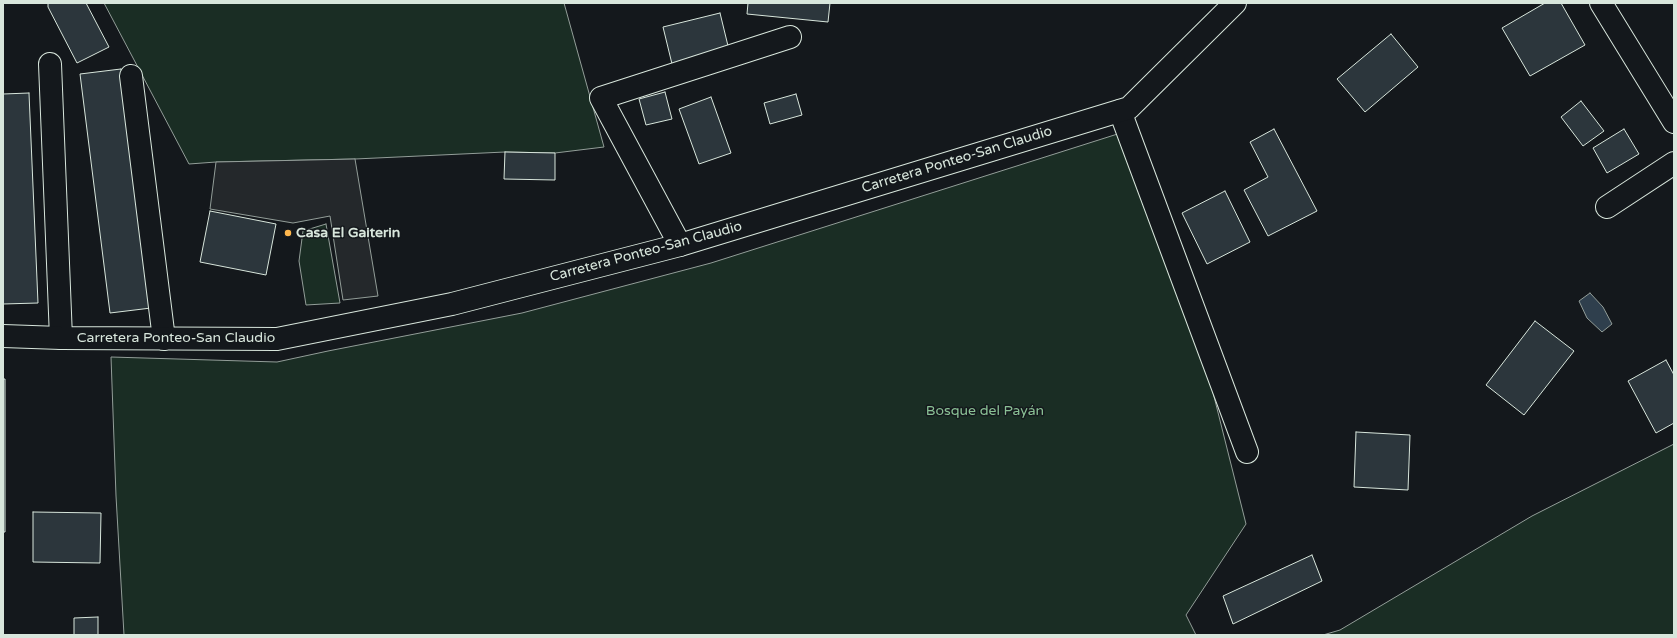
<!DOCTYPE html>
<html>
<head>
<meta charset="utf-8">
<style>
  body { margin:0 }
  #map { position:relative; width:1677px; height:638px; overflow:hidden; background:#14181c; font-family:"Varela Round",sans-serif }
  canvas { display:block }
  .frame { position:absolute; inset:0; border:4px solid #d8e6dc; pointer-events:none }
</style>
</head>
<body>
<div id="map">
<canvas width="1677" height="638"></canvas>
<div class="frame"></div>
</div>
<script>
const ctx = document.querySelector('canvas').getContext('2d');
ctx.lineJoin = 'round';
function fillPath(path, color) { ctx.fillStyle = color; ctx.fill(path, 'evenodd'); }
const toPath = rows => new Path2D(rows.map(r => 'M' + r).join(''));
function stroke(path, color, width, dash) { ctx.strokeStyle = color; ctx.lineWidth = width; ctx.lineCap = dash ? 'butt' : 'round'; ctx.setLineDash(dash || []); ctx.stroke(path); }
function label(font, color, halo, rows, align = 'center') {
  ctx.font = font + ' "Varela Round",sans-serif'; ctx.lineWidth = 3; ctx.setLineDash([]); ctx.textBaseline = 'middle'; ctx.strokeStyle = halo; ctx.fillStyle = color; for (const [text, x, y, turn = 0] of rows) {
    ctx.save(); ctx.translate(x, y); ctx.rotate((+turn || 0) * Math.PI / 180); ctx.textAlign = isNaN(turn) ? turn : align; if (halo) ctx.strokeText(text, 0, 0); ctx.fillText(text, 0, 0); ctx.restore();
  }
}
const green = toPath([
  [104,3,564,3,604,147,555,153,505,152,355,159,216,162,189,164,104,3],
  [1127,131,1183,273,1246,524,1186,615,1196,635,124,635,116,496,111,357,277,362,328,351,522,313,711,263,1127,131],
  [326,224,340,303,306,305,299,261,303,231,326,224],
  [1674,444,1674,635,1323,635,1340,630,1532,516,1674,444]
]);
const parking = toPath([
  [355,159,378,296,343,300,330,216,293,223,210,209,216,162,355,159]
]);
const water = toPath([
  [1590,293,1603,307,1612,324,1602,332,1587,318,1579,301,1590,293]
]);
const building = toPath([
  [48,3,86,3,109,47,77,63,48,7,48,3],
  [748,3,830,3,828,22,747,14,748,3],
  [1545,3,1561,3,1585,45,1530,76,1502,28,1545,3],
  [720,13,729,50,672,64,663,27,720,13],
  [1391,34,1418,67,1365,112,1337,79,1391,34],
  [121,69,151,308,110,313,80,74,121,69],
  [665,92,672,119,646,125,639,99,665,92],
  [29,93,38,303,3,304,3,94,29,93],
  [796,94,802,115,770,124,764,103,796,94],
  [711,97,731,153,699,164,679,109,711,97],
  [1581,101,1604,131,1583,146,1561,117,1581,101],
  [1274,129,1317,211,1268,236,1244,190,1268,177,1250,142,1274,129],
  [1624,129,1639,154,1607,173,1593,148,1624,129],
  [505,152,555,153,555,180,504,179,505,152],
  [1225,191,1250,242,1207,264,1182,213,1225,191],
  [210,211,276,224,266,275,200,262,210,211],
  [1535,321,1574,351,1524,415,1486,385,1535,321],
  [1666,360,1674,375,1674,423,1656,433,1628,381,1666,360],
  [3,379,5,379,5,532,3,532,3,379],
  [1356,432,1410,435,1408,490,1354,487,1356,432],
  [33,512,101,513,100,563,33,562,33,512],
  [1312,555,1322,581,1233,624,1223,596,1312,555],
  [98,617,98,635,74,635,74,618,98,617]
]);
const minor = toPath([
  [1601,3,1674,122],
  [50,64,61,338],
  [131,76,164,339],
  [1120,111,1247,452],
  [1607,207,1674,163],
  [680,245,601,98,790,37]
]);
const tertiary = toPath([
  [3,336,61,338,277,339,452,304,680,245,1129,108,1235,3]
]);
const markers = [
  [288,233,4,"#ffb74d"]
];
const streetNames = [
  ["Carretera Ponteo-San Claudio",957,160,-17],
  ["Carretera Ponteo-San Claudio",646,252,-15],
  ["Carretera Ponteo-San Claudio",176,338]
];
const poiNames = [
  ["Casa El Gaiterin",296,233]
];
const parkNames = [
  ["Bosque del Payán",985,411]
];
fillPath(green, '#1a2d24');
stroke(green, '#939e99', 1);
fillPath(parking, '#24282b');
stroke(parking, '#939e99', 1);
fillPath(water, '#2f3f4d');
stroke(water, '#939e99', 1);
fillPath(building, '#2c363c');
stroke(building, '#d8e6dc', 1);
stroke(minor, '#d8e6dc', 24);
stroke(tertiary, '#d8e6dc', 24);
stroke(minor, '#14181c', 22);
stroke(tertiary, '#14181c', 22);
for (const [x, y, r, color] of markers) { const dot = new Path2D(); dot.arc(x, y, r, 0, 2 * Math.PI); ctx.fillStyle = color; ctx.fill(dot); stroke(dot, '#14181c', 1.5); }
label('14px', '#d8e6dc', '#14181c', streetNames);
label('bold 14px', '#d8e6dc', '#14181c', poiNames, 'left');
label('14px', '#8ac095', '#14181c', parkNames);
</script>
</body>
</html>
